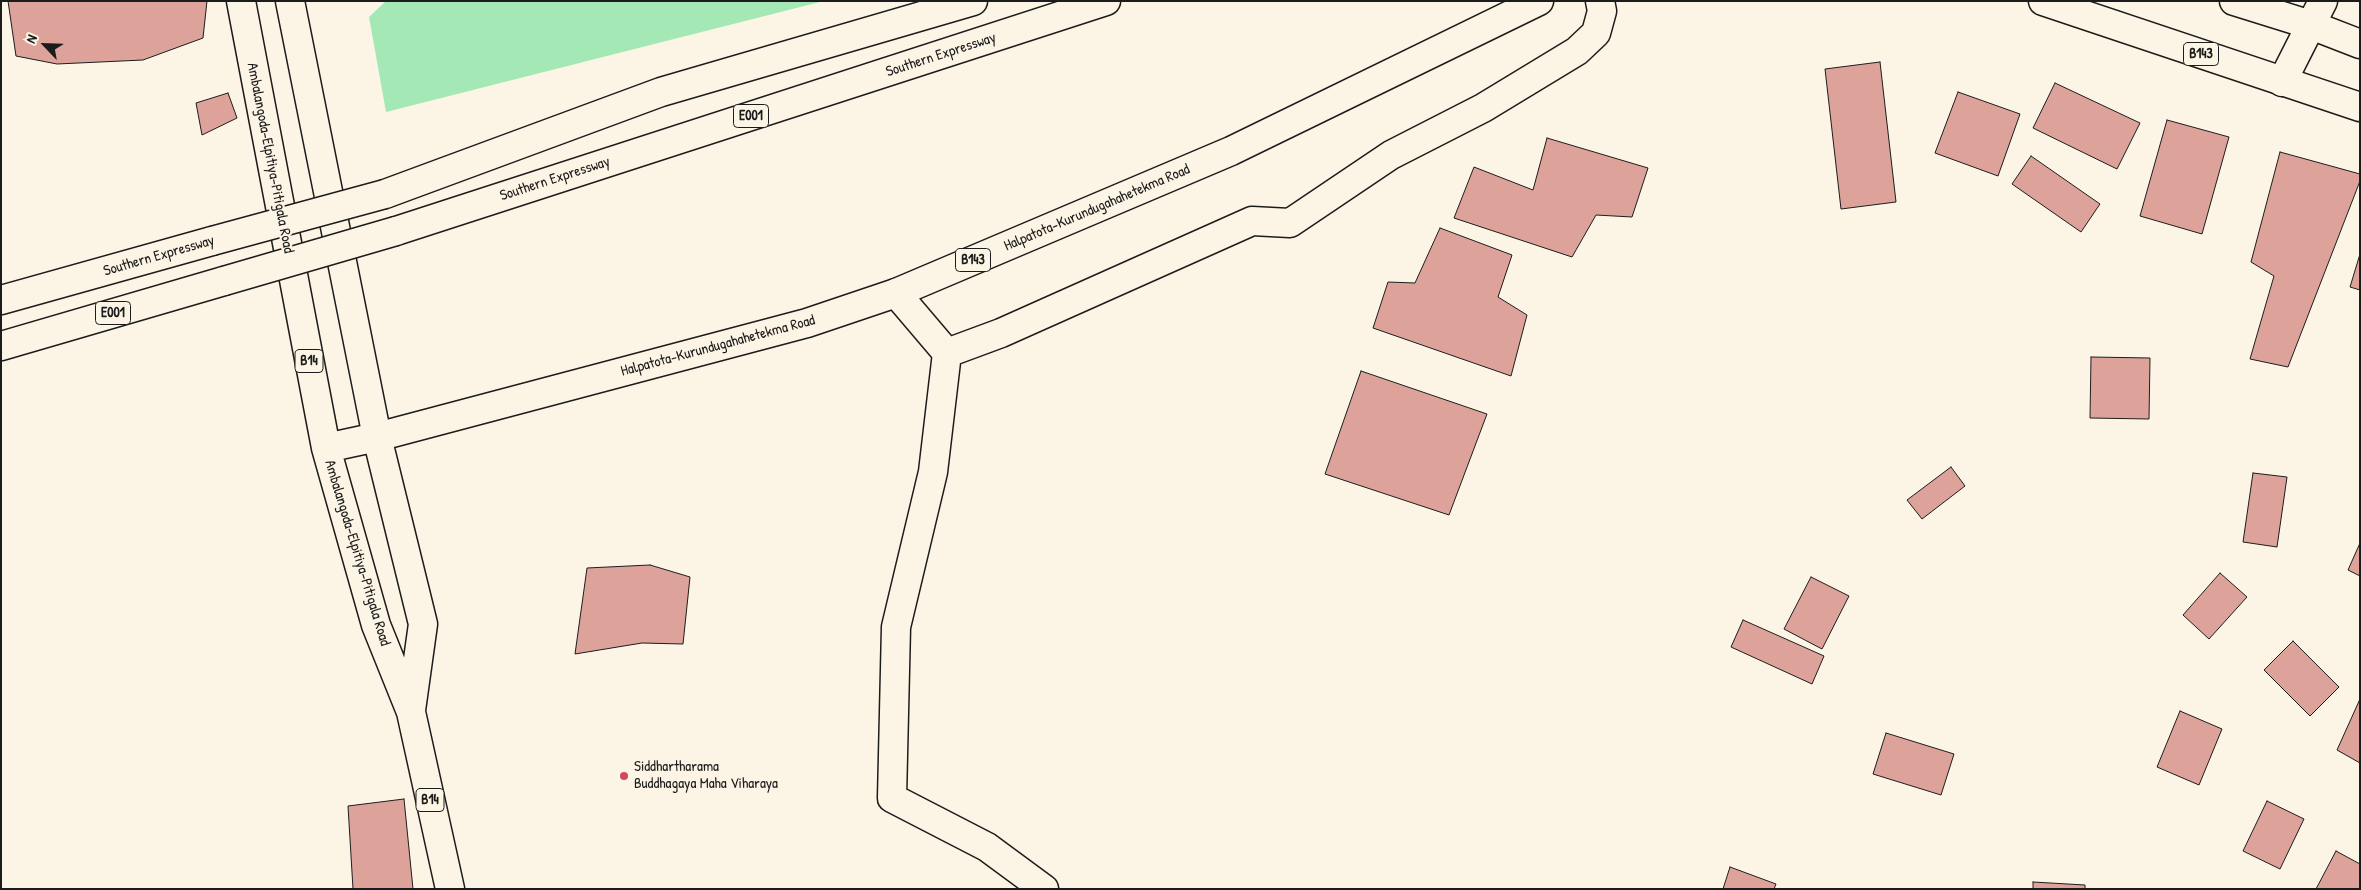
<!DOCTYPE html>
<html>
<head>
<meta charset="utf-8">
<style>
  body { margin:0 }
  #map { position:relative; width:2361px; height:890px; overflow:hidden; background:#fcf5e5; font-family:"Patrick Hand",sans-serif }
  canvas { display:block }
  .frame { position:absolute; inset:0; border:2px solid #1c1c1c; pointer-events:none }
  .north { position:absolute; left:20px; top:20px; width:50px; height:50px; -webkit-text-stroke:4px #fcf5e5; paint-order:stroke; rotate:294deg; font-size:14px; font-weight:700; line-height:20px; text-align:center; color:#1c1c1c }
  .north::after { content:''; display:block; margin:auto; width:18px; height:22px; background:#1c1c1c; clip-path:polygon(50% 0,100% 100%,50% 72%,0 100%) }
</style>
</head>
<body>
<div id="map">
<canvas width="2361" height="890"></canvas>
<div class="frame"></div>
<div class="north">N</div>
</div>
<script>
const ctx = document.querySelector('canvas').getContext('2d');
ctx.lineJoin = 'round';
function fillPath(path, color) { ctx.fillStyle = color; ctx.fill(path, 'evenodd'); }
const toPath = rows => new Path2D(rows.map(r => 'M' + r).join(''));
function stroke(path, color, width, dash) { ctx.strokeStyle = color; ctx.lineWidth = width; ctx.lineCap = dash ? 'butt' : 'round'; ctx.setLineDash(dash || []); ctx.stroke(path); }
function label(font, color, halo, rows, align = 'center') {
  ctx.font = font + ' "Patrick Hand",sans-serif'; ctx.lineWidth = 4.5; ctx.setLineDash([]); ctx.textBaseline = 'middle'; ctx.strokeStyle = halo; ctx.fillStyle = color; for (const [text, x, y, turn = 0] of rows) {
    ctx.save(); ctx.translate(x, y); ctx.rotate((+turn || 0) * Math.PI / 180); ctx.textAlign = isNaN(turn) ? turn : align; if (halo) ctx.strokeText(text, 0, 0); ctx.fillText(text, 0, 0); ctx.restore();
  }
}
const green = toPath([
  [386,1,824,1,386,112,369,17]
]);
const building = toPath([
  [8,1,207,1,203,38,143,60,57,64,16,56,8,1],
  [1880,62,1896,202,1841,209,1825,69,1880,62],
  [2055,83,2140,123,2117,169,2033,128,2055,83],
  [1958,92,2020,114,1998,176,1935,153,1958,92],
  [228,93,237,118,202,135,196,103,228,93],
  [2167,120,2229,137,2202,234,2140,216,2167,120],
  [1547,138,1648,168,1632,217,1596,215,1572,257,1454,218,1474,167,1533,190,1547,138],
  [2280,152,2360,174,2360,181,2288,367,2250,359,2274,276,2251,262,2280,152],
  [2031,156,2100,204,2081,232,2012,184,2031,156],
  [1440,228,1512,255,1498,297,1527,315,1511,376,1373,328,1388,282,1415,283,1440,228],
  [2360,254,2360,290,2350,287,2360,254],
  [2091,357,2150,358,2149,419,2090,418,2091,357],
  [1361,371,1487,414,1449,515,1325,474,1361,371],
  [1951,467,1965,486,1922,519,1907,500,1951,467],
  [2253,473,2287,477,2277,547,2243,542,2253,473],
  [2360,543,2360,576,2348,570,2360,543],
  [650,565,690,577,683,644,642,643,575,654,587,568,650,565],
  [2220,573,2247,597,2209,639,2183,615,2220,573],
  [1811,577,1849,596,1822,649,1784,629,1811,577],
  [1743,620,1824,656,1812,684,1731,647,1743,620],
  [2293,641,2339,687,2310,716,2264,670,2293,641],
  [2360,699,2360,763,2337,750,2360,699],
  [2180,711,2222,729,2199,785,2157,767,2180,711],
  [1886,733,1954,754,1941,795,1873,774,1886,733],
  [404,799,413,889,353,889,348,806,404,799],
  [2267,801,2304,819,2280,869,2243,851,2267,801],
  [2336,851,2360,864,2360,889,2316,889,2336,851],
  [1730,867,1776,884,1774,889,1723,889,1730,867],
  [2033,882,2085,885,2085,889,2033,889,2033,882]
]);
const street = toPath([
  [896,293,947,353,933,472,896,627,892,798,987,847,1044,889],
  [947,353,1001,333,1252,221,1290,223,1391,155,1483,108,1577,51,1596,33,1602,11,1600,1]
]);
const primary = toPath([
  [241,1,326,448,376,625,411,712,450,889],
  [290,1,377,437,423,624,411,710],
  [2043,1,2360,107],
  [2234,1,2311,25,2360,44],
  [326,448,377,437,807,323,896,293,1231,151,1539,1]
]);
const highway = toPath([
  [2282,82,2323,1],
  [385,194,661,92,973,1],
  [396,231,1106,1],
  [1,300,212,241],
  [1,346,224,281]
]);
const highwayBridge = toPath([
  [212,241,385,194],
  [224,281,396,231]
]);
const markers = [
  [624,776,5,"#d1495b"]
];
const shields = [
  [2201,54,35],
  [751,116,35],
  [973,260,35],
  [113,313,35],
  [309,361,28],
  [430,800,28]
];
const shieldNames = [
  ["B143",2201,54],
  ["E001",751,116],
  ["B143",973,260],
  ["E001",113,313],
  ["B14",309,361],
  ["B14",430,800]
];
const streetNames = [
  ["Southern Expressway",941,55,-18],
  ["Ambalangoda-Elpitiya-Pitigala Road",270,158,79],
  ["Southern Expressway",555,179,-18],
  ["Halpatota-Kurundugahahetekma Road",1097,208,-23],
  ["Southern Expressway",159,256,-16],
  ["Halpatota-Kurundugahahetekma Road",718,346,-15],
  ["Ambalangoda-Elpitiya-Pitigala Road",357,553,73]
];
const poiNames = [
  ["Siddhartharama",634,767],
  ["Buddhagaya Maha Viharaya",634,784]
];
fillPath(green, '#a4e9b5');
fillPath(building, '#dda39a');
stroke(building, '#1c1c1c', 1);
stroke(street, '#1c1c1c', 31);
stroke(primary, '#1c1c1c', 31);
stroke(highway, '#1c1c1c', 31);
stroke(street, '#fcf5e5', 28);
stroke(primary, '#fcf5e5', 28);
stroke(highway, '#fcf5e5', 28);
stroke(highwayBridge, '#1c1c1c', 31, []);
stroke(highwayBridge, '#fcf5e5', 28);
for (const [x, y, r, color] of markers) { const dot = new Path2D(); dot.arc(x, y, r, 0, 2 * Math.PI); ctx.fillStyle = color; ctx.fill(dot); stroke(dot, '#fcf5e5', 2); }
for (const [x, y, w] of shields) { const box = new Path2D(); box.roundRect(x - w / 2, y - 11.5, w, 23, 4); ctx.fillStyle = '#fcf5e5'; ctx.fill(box); stroke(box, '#1c1c1c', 1); }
label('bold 14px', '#1c1c1c', null, shieldNames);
label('15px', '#1c1c1c', '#fcf5e5', streetNames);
label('15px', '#1c1c1c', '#fcf5e5', poiNames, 'left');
</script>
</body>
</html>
